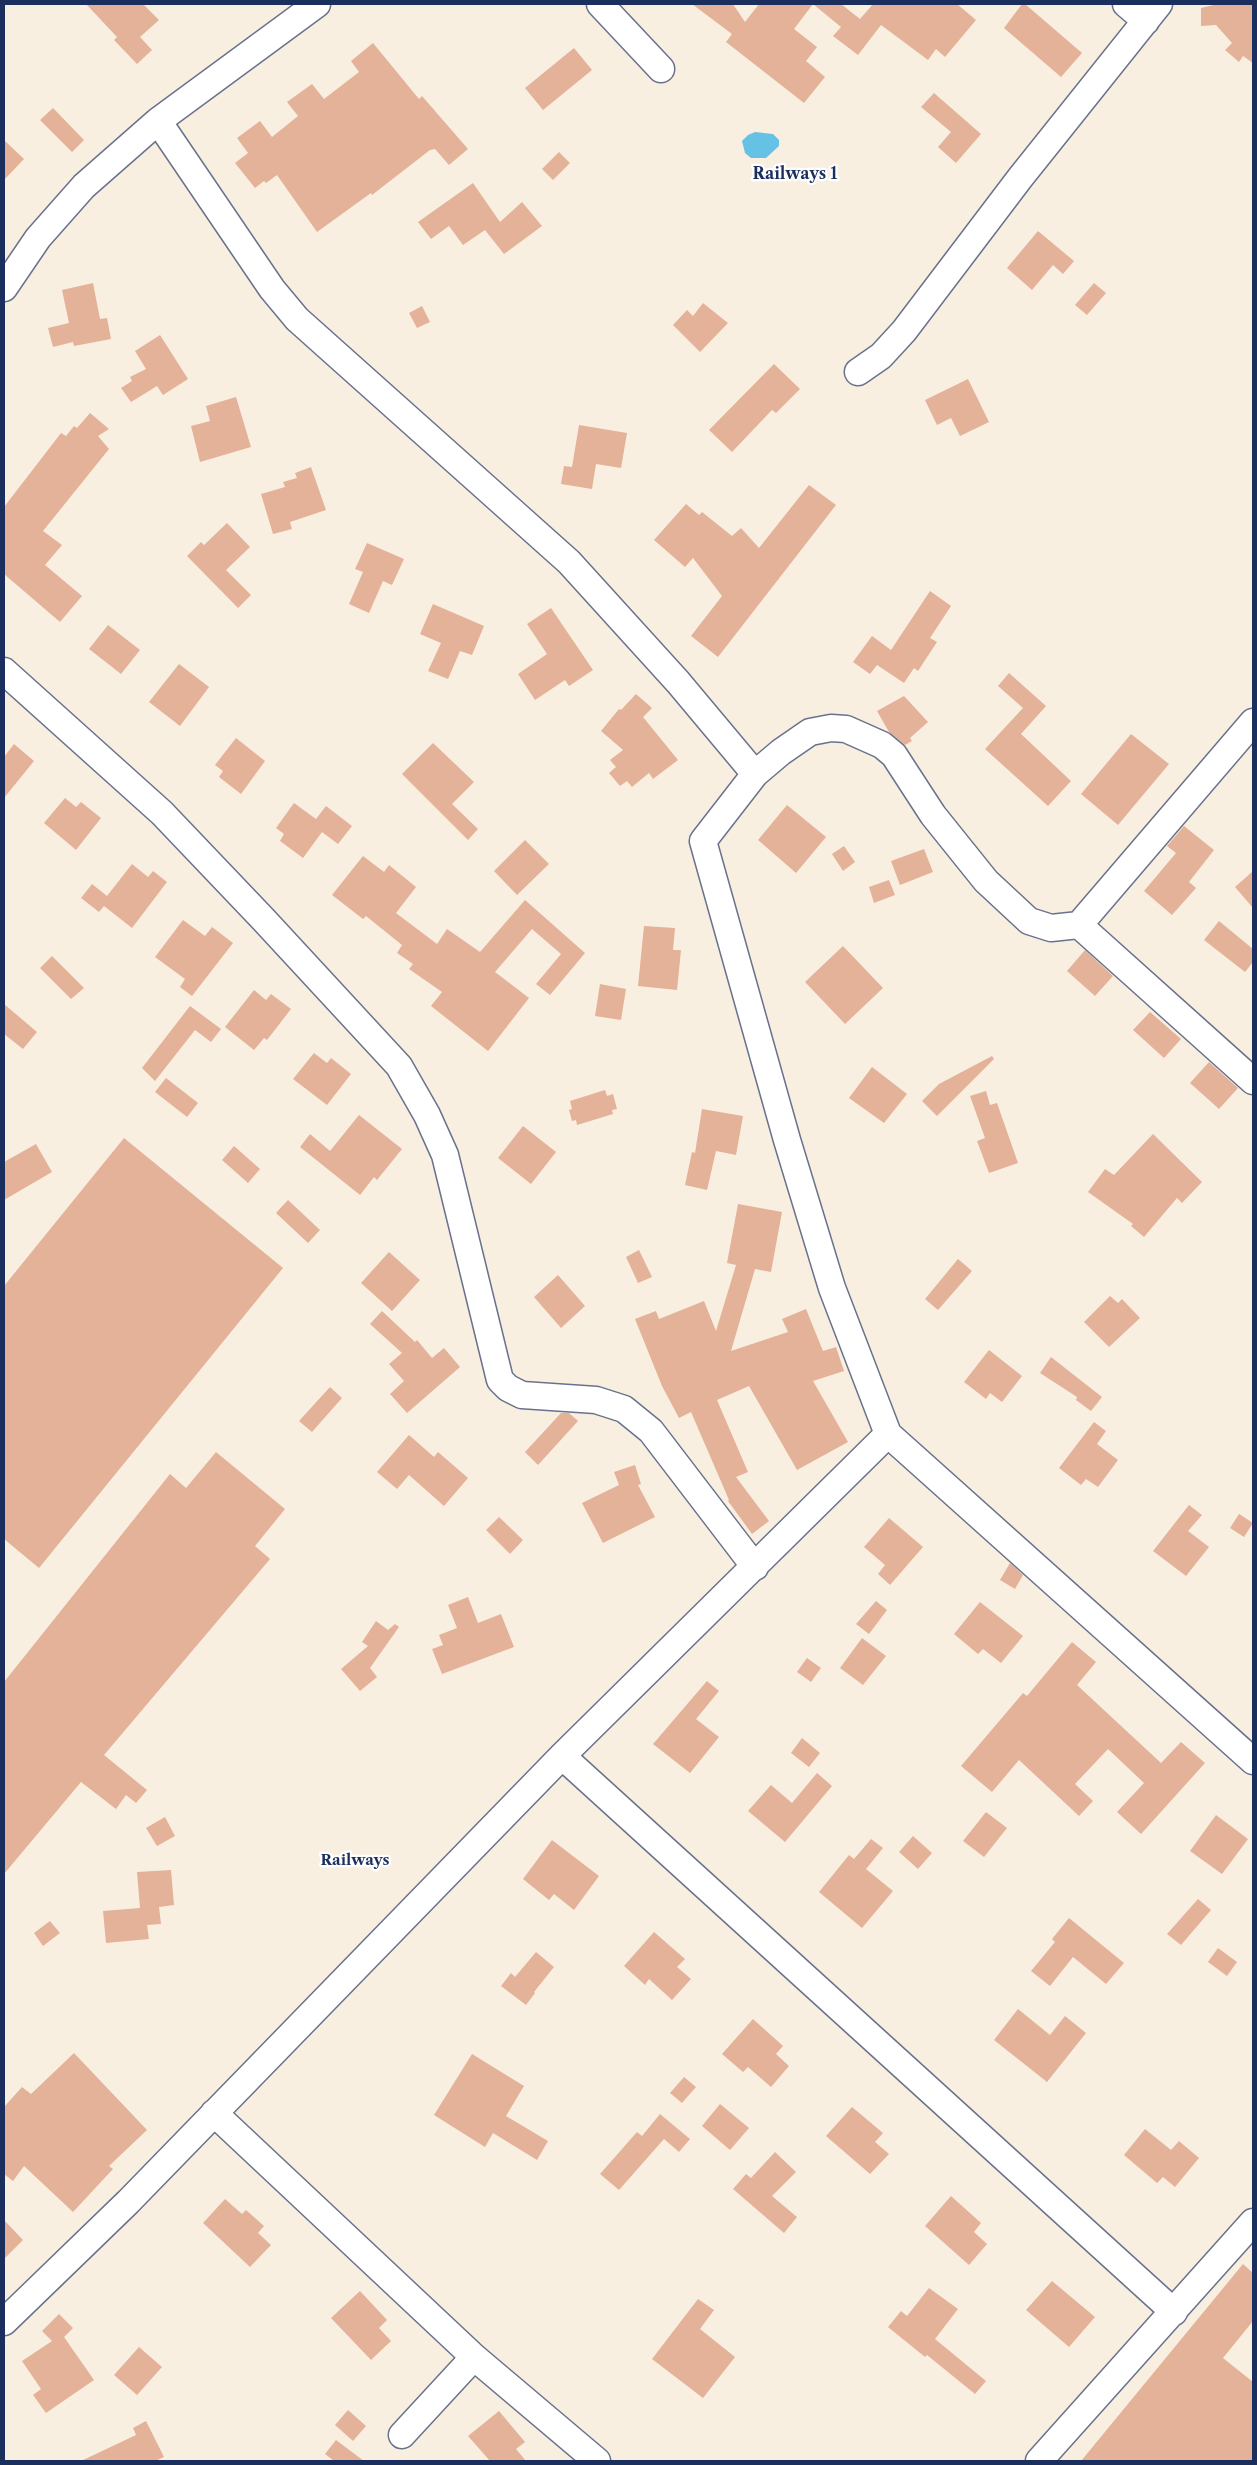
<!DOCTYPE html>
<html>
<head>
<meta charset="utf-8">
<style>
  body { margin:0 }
  #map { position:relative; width:1257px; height:2465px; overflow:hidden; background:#f9efe1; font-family:"Libre Caslon Text",serif }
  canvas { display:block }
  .frame { position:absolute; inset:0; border:5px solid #1b2f5e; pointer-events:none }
</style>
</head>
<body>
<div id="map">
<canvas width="1257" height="2465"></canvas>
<div class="frame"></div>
</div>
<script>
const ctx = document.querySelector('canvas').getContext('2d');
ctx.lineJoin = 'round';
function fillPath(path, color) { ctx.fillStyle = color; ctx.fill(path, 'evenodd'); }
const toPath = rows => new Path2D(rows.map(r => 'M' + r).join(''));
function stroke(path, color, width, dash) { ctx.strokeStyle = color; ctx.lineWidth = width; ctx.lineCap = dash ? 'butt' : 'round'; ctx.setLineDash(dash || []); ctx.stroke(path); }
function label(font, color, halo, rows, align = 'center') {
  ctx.font = font + ' "Libre Caslon Text",serif'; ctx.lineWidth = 4.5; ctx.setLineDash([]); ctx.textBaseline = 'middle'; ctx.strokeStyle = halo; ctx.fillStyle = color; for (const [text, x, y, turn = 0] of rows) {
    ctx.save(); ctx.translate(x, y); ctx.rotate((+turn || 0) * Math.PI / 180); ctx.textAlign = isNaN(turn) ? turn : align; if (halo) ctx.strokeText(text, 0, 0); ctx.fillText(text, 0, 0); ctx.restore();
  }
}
const water = toPath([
  [755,132,773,134,779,140,779,146,766,158,751,158,745,153,742,141,748,135]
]);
const building = toPath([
  [86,4,143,4,159,20,140,37,152,50,137,64,114,40,117,37],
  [692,4,733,4,745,22,759,4,841,4,860,19,873,4,957,4,976,20,945,57,936,49,928,60,881,25,858,55,833,36,841,27,813,4,794,29,817,47,806,61,825,77,804,103,726,42,732,34],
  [1022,4,1025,4,1082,53,1061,77,1004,28],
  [1218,4,1253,4,1253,63,1243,56,1239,62,1225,50,1232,43,1216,25,1201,26,1201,8],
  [373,43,419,99,422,96,468,149,449,165,435,149,430,150,372,195,371,193,317,232,277,175,266,183,264,181,255,188,235,163,248,153,237,138,260,121,272,137,298,116,287,102,312,84,324,99,359,72,351,61],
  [574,48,592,70,543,110,525,88],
  [934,93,981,134,956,163,938,147,951,132,921,107],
  [53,108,84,140,72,152,40,120],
  [4,140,24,159,4,180],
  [559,152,570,163,553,180,542,169],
  [473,183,500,222,522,202,542,226,504,254,485,230,463,245,449,226,431,239,418,222],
  [1038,231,1074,261,1063,274,1053,265,1032,290,1007,268],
  [93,283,100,319,107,318,111,339,74,346,73,342,53,347,48,328,69,323,62,290],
  [1094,283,1106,293,1087,315,1075,305],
  [703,303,728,323,700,352,673,325,687,310,693,316],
  [422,306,430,322,417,328,409,313],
  [160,335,188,379,163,395,157,386,131,402,121,388,132,381,130,377,146,369,135,351],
  [774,364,800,389,776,413,772,410,732,452,709,430],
  [968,379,989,422,960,436,951,418,937,425,925,400],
  [236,397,251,447,200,462,191,426,210,421,206,406],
  [90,413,109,429,98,436,109,449,43,531,62,545,45,565,82,596,60,622,4,574,4,507,61,433,66,436,74,426,77,428],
  [579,425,627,433,621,468,596,464,592,489,561,484,564,466,572,467],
  [311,467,326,510,290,522,292,529,273,534,261,494,285,487,283,482,297,478,295,473],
  [809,485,836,505,718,657,691,636,722,596,693,558,685,567,654,540,686,504,699,515,702,512,732,536,741,528,759,548],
  [227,523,250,547,226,570,251,595,238,608,187,556,201,542,204,545],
  [367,543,404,559,392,585,383,581,369,613,349,604,363,572,355,569],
  [930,591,951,606,930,638,937,642,918,671,914,668,904,683,877,665,870,674,853,662,872,636,891,650],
  [433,604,484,626,472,655,460,651,448,679,428,671,441,643,420,634],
  [551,608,593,670,569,686,565,680,535,700,518,674,547,654,527,624],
  [108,625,140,650,121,674,89,649],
  [179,664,209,687,180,726,149,702],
  [1009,673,1046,706,1021,734,1071,781,1048,806,985,749,1023,708,998,686],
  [636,694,652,708,643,717,678,760,653,779,649,773,632,787,627,781,620,786,609,773,616,767,610,760,623,750,601,731,619,709,621,710],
  [904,696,928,722,910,738,912,741,905,745,889,732,877,711],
  [1131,734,1169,764,1118,825,1081,794],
  [236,738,265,761,241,794,219,777,223,771,215,765],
  [433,743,474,782,452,804,478,829,468,840,402,774],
  [14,744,34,761,4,798,4,757],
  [65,798,76,807,81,802,101,818,76,850,44,823],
  [294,803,316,819,326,806,352,826,338,844,322,832,303,858,280,841,284,834,276,828],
  [787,805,826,837,796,873,758,840],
  [1184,826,1214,850,1189,882,1196,888,1172,915,1144,891,1176,853,1167,846],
  [525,840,549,864,517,895,494,871],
  [844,846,855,862,843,871,832,854],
  [924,849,933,872,900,885,891,861],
  [363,856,384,872,389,865,416,887,396,913,437,944,447,929,480,952,525,900,585,953,550,995,536,984,561,954,532,929,495,972,529,998,488,1051,431,1006,442,992,409,969,413,964,397,953,402,945,366,916,363,919,332,895],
  [132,864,148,877,153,871,167,882,132,928,104,906,99,912,81,898,92,884,107,896],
  [1253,871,1253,908,1235,887],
  [889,880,895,895,874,903,869,887],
  [183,920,205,936,212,927,233,943,192,996,180,987,185,979,155,957],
  [1219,921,1253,949,1253,962,1245,972,1204,940],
  [644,926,675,928,673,950,681,950,677,990,638,986],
  [843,946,883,988,845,1024,805,982],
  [1085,950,1113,976,1095,996,1067,971],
  [52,956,84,988,71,999,40,968],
  [600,984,626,989,621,1020,595,1016],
  [254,990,266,1000,271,994,291,1009,267,1040,264,1038,254,1050,225,1027],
  [4,1004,37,1032,23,1049,4,1034],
  [190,1006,221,1029,211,1042,195,1030,155,1081,142,1068],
  [1150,1012,1181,1039,1164,1058,1133,1030],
  [314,1053,327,1063,331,1058,351,1074,327,1105,293,1079],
  [992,1056,994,1059,937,1116,922,1101,939,1084],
  [1209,1062,1238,1088,1219,1109,1190,1083],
  [872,1067,907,1094,884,1123,849,1098],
  [166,1078,198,1103,187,1117,155,1092],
  [605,1090,607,1096,613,1094,617,1109,612,1110,613,1114,577,1125,576,1120,572,1121,569,1110,572,1109,570,1101],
  [986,1091,990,1105,997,1103,1018,1163,989,1173,977,1141,985,1138,970,1096],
  [702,1109,743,1116,736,1155,716,1151,707,1190,685,1185,692,1152,695,1153],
  [359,1115,402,1149,377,1180,374,1177,360,1195,300,1147,310,1134,330,1151],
  [523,1126,556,1152,531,1184,498,1158],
  [1153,1134,1202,1182,1182,1203,1177,1198,1144,1237,1131,1226,1133,1224,1088,1192,1105,1169,1114,1175],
  [124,1138,283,1268,39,1568,4,1539,4,1286],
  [36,1144,52,1172,4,1200,4,1162],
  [234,1146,260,1169,248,1183,222,1160],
  [288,1200,320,1230,308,1243,276,1213],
  [738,1204,782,1212,771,1272,755,1269,731,1351,788,1332,782,1319,806,1309,823,1351,836,1347,844,1371,813,1381,848,1442,797,1470,749,1386,717,1400,748,1472,736,1477,769,1521,752,1534,728,1501,729,1500,691,1412,679,1418,662,1386,635,1319,656,1311,659,1319,704,1301,716,1331,736,1265,727,1263],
  [639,1250,652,1277,638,1283,626,1257],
  [389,1252,420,1280,392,1311,361,1283],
  [958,1259,972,1271,938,1310,925,1299],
  [558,1275,585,1306,561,1328,534,1297],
  [1110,1296,1118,1303,1122,1299,1140,1318,1109,1347,1084,1322],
  [382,1311,415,1342,417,1340,432,1358,444,1348,460,1367,407,1413,390,1394,404,1381,389,1364,402,1353,370,1324],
  [989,1350,1022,1376,1002,1402,990,1393,986,1399,964,1382],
  [1051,1357,1102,1397,1091,1411,1076,1400,1077,1397,1040,1373],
  [330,1387,342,1398,312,1432,299,1421],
  [561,1413,569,1413,578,1421,538,1465,525,1452],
  [1094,1422,1106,1431,1097,1444,1118,1460,1098,1487,1086,1479,1081,1485,1059,1468],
  [409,1435,434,1457,438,1452,468,1478,444,1506,409,1475,397,1489,377,1472],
  [216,1452,285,1509,255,1546,270,1559,104,1755,147,1790,136,1803,126,1795,116,1809,81,1782,4,1874,4,1682,170,1474,186,1488],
  [635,1465,641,1484,638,1485,655,1517,603,1543,582,1503,619,1485,614,1472],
  [1189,1505,1202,1515,1188,1531,1209,1547,1186,1576,1153,1551],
  [1239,1514,1253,1523,1244,1537,1230,1528],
  [499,1517,523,1540,510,1554,486,1530],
  [889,1518,923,1547,890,1585,878,1574,885,1565,864,1547],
  [1010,1563,1023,1575,1015,1589,1000,1580],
  [468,1597,478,1623,501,1614,514,1647,442,1674,432,1649,443,1645,439,1635,457,1628,448,1605],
  [876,1601,887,1610,869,1634,856,1624],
  [980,1602,1023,1636,1001,1663,983,1649,978,1654,954,1634],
  [376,1621,388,1630,395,1624,399,1627,370,1668,377,1677,360,1691,341,1669,368,1646,362,1642],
  [862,1638,886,1656,863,1685,840,1668],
  [1072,1642,1096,1662,1077,1685,1161,1763,1181,1742,1205,1763,1141,1834,1117,1812,1144,1783,1108,1749,1075,1784,1093,1801,1079,1816,1019,1760,992,1792,961,1766,1023,1693,1027,1696],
  [807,1658,821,1668,811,1682,797,1672],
  [707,1681,719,1691,696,1719,719,1737,690,1773,653,1744],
  [802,1738,820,1753,809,1767,791,1753],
  [817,1773,832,1786,785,1842,748,1811,771,1785,792,1803],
  [986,1812,1007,1828,984,1857,963,1841],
  [1216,1815,1248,1839,1222,1874,1190,1851],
  [165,1817,175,1836,157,1846,146,1828],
  [913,1836,932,1853,918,1869,899,1852],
  [871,1839,883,1848,866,1869,893,1891,862,1928,819,1892,849,1855,854,1859],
  [552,1840,599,1876,574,1910,554,1894,549,1900,523,1879],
  [171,1870,174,1905,159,1907,161,1924,147,1925,149,1939,106,1943,103,1911,140,1908,137,1872],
  [1198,1899,1211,1910,1181,1945,1167,1934],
  [1069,1918,1124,1963,1106,1984,1073,1957,1050,1986,1031,1971,1055,1942,1052,1939],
  [50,1921,60,1933,43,1946,34,1933],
  [654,1932,685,1959,677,1967,691,1979,672,2000,649,1979,645,1985,624,1966],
  [1218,1948,1237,1962,1227,1976,1208,1962],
  [536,1952,554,1967,534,1992,535,1993,526,2005,501,1986,511,1973,515,1977],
  [1018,2009,1050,2035,1065,2016,1086,2033,1047,2082,994,2040],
  [753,2019,783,2046,776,2054,789,2066,771,2087,748,2067,743,2072,722,2054],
  [74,2053,147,2130,109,2166,113,2169,73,2212,24,2166,13,2181,4,2174,4,2107,22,2087,31,2094],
  [472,2054,524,2086,506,2116,548,2141,537,2160,493,2133,485,2147,434,2115],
  [684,2077,696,2087,682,2103,670,2093],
  [720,2104,749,2128,730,2150,702,2126],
  [852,2107,883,2133,875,2142,889,2154,870,2174,826,2136],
  [660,2114,690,2139,679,2152,664,2139,619,2190,600,2174,637,2132,642,2136],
  [1145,2129,1171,2150,1179,2141,1199,2158,1175,2187,1163,2177,1157,2183,1124,2155],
  [775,2152,796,2172,772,2196,797,2217,784,2233,733,2189,746,2174,751,2178],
  [951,2196,981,2223,974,2232,987,2244,969,2265,925,2226],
  [225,2199,242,2214,246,2210,264,2226,258,2233,271,2245,250,2267,203,2223],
  [4,2220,23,2240,4,2259],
  [1243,2264,1253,2273,1253,2321,1223,2358,1253,2382,1253,2461,1081,2461],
  [1052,2281,1095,2317,1069,2347,1026,2310],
  [929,2288,958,2309,935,2339,986,2381,975,2394,927,2355,925,2357,888,2327,901,2311,907,2316],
  [360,2291,387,2320,379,2328,391,2341,371,2360,331,2318],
  [698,2299,714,2310,700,2329,735,2357,703,2398,652,2359],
  [59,2314,73,2328,64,2337,94,2380,46,2413,33,2395,41,2389,22,2361,52,2341,42,2331],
  [139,2347,162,2367,137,2395,114,2375],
  [348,2410,366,2426,353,2441,335,2425],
  [499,2411,525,2442,516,2449,526,2461,490,2461,468,2436],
  [146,2421,164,2457,155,2461,81,2461,136,2435,133,2428],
  [336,2440,364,2461,334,2461,325,2454]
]);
const minor = toPath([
  [600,4,661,69],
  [1126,4,1146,21],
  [158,121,272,289,297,319,569,562,678,682,755,774],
  [4,288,38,238,84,186,158,121,317,4],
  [858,372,881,356,904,331,1020,178,1159,4],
  [4,671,162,813,264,920,399,1066,427,1115,445,1155,500,1380,508,1388,522,1395,596,1400,624,1409,651,1431,755,1567],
  [1253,722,1079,925,1051,928,1029,921,986,881,933,815,894,755,882,745,846,729,831,728,810,732,781,752,755,774,703,841,787,1140,832,1288,888,1434,1253,1761],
  [1079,925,1253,1081],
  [562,1756,1174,2312],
  [214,2113,474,2357,597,2461],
  [4,2322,128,2202,562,1756,888,1434],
  [402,2435,474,2357],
  [1039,2461,1253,2222]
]);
const neighbourhoodNames = [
  ["Railways",355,1861]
];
const quarterNames = [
  ["Railways 1",795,174]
];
fillPath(water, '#66c2e4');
fillPath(building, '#e4b199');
stroke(minor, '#69728c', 29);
stroke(minor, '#fff', 26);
label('bold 15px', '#1b2f5e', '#fff', neighbourhoodNames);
label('bold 16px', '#1b2f5e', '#fff', quarterNames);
</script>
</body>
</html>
